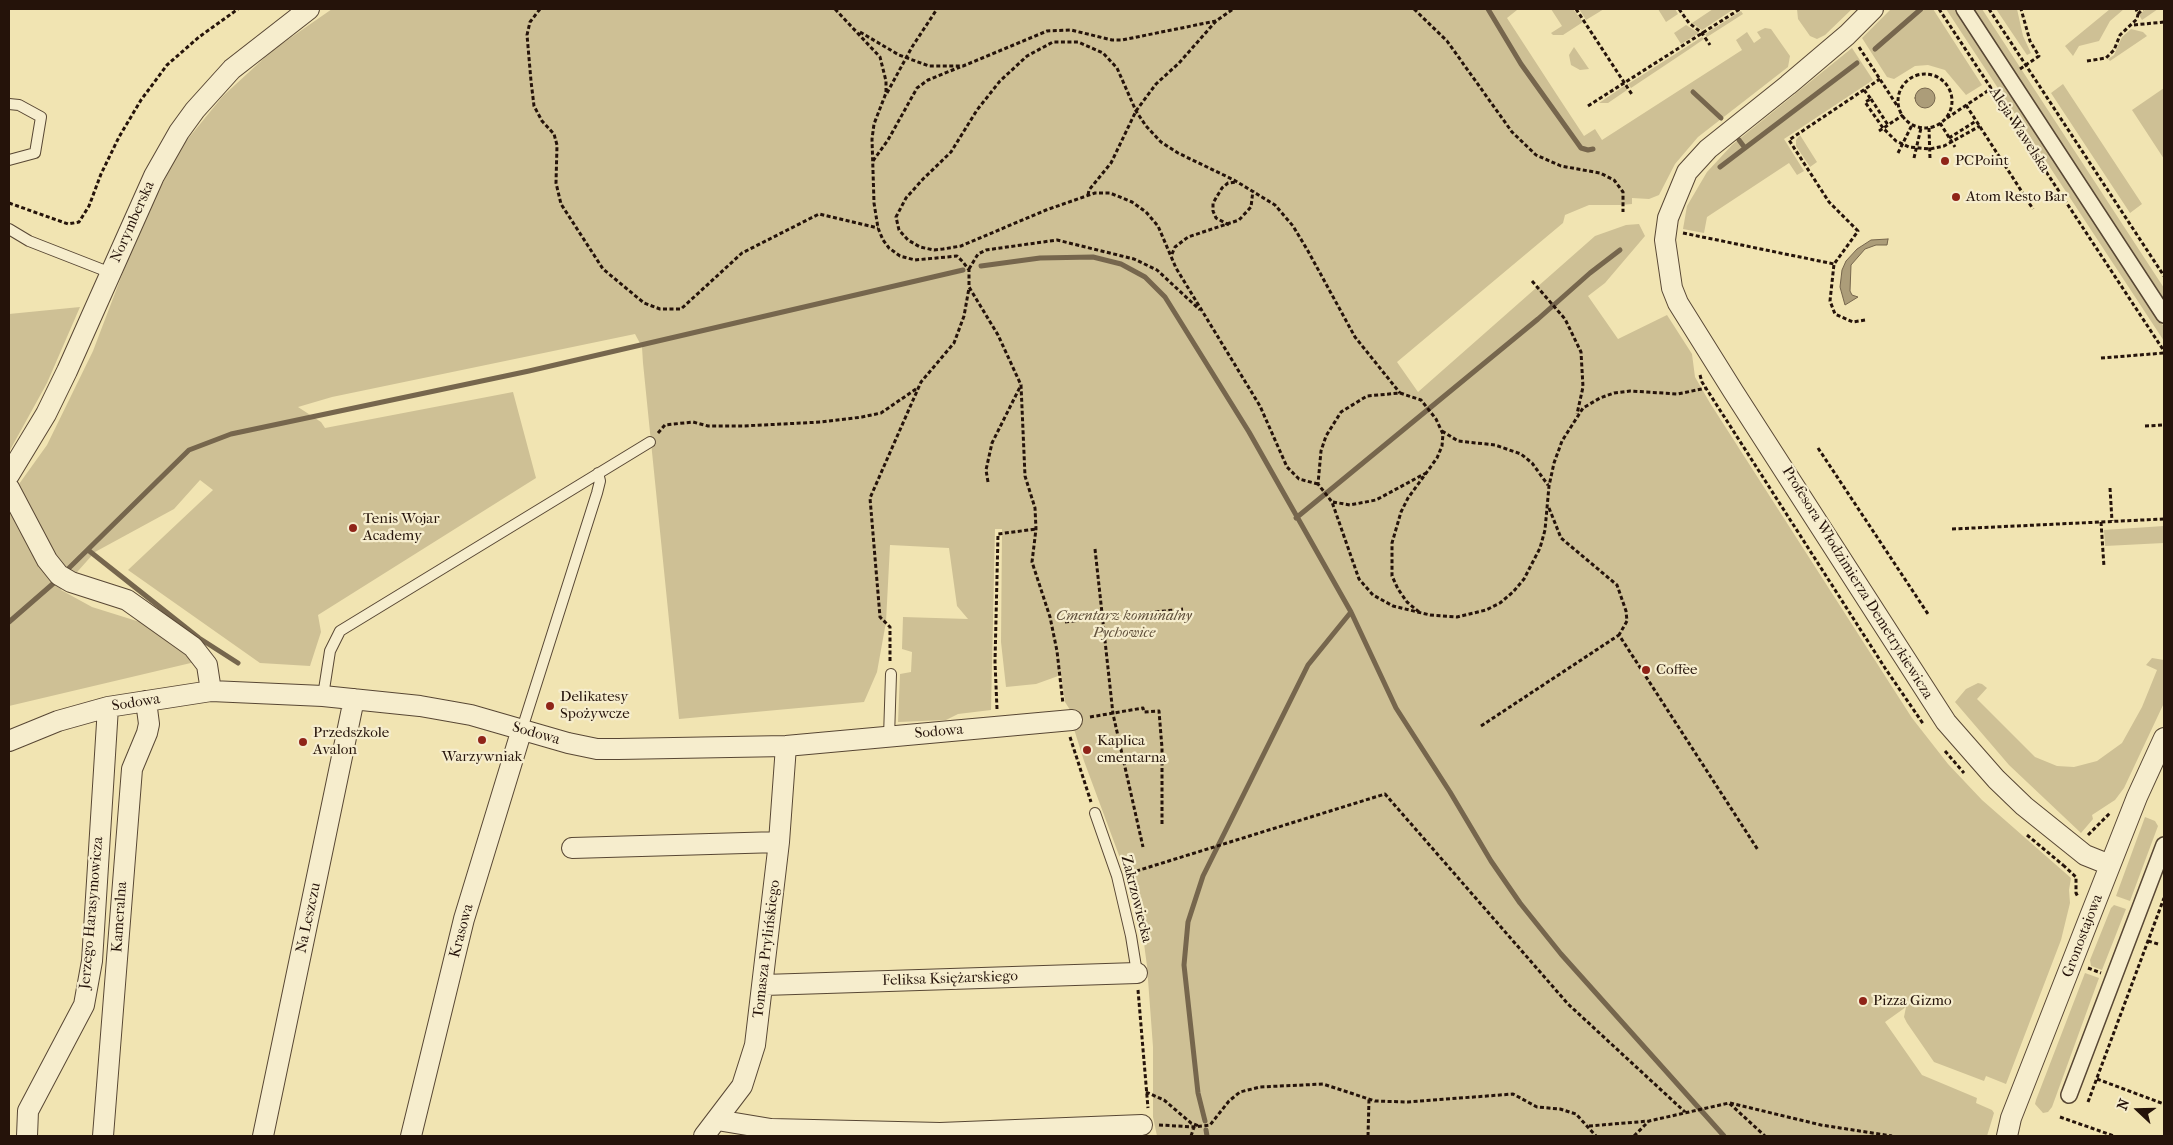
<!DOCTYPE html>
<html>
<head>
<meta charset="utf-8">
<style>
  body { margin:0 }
  #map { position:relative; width:2173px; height:1145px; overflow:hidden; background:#f1e4b2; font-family:"IM FELL French Canon",serif }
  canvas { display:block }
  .frame { position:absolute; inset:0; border:10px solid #25130a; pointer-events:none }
  .north { position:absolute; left:2113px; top:1085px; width:50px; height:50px; -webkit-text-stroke:4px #f6edcd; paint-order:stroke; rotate:291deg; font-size:14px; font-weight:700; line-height:20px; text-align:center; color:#25130a }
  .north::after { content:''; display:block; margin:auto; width:18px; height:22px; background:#25130a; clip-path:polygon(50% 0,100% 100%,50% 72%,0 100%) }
</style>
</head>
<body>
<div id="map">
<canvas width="2173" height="1145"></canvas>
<div class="frame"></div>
<div class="north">N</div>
</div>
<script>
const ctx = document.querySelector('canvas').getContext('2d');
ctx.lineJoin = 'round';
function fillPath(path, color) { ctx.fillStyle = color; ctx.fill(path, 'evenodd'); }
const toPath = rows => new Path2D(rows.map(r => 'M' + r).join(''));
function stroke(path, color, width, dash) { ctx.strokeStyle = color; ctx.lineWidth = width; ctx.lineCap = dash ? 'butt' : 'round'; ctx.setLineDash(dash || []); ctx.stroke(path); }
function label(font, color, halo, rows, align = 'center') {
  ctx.font = font + ' "IM FELL French Canon",serif'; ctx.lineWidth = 4.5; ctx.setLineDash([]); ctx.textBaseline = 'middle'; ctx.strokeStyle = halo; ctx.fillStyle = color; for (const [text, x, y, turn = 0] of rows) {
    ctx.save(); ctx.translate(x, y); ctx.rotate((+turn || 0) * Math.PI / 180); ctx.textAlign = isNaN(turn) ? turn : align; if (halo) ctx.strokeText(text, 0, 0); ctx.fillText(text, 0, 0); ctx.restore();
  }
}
const green = toPath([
  [332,9,1516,9,1517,10,1507,18,1557,95,1584,136,1595,129,1602,140,1742,50,1736,40,1747,32,1754,43,1761,38,1757,32,1765,28,1771,29,1790,56,1788,67,1698,137,1675,164,1659,195,1649,199,1632,198,1632,204,1621,205,1589,205,1565,215,1563,223,1397,362,1418,392,1595,236,1626,225,1639,224,1645,236,1605,283,1588,296,1618,339,1667,315,1692,354,1695,377,1710,403,1912,718,1948,764,1982,800,2071,878,2069,890,2070,903,2061,940,2006,1084,1986,1076,1984,1081,1934,1062,1907,1023,1904,1017,1906,1007,1885,1022,1922,1075,1977,1098,1976,1103,1992,1110,1994,1113,1987,1136,1157,1136,1153,1117,1153,1047,1147,966,1138,899,1120,858,1084,761,1074,729,1072,713,1065,702,1061,675,1036,684,1006,687,1001,642,1002,529,995,529,991,710,958,714,946,720,898,722,900,674,911,672,912,652,902,649,903,617,968,619,957,606,949,548,890,545,886,622,877,672,864,702,679,719,643,363,642,347,635,334,332,397,298,407,321,422,325,428,513,392,536,478,318,615,321,632,310,666,260,663,128,570,213,490,200,480,174,509,95,552,61,590,92,607,140,622,195,662,9,706,9,498,47,445,93,351,128,259,155,198,182,146,223,96,273,50],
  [1551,9,1573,9,1583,22,1563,35,1553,35,1551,33,1562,26],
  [1579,9,1604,9,1586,20],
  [1658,9,1675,9,1678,14,1666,22],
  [1713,9,1734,9,1702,30,1692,23],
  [1797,9,1852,9,1825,35,1817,39,1810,36,1798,19],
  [1891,9,1933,9,1982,85,1966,95,1945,70,1928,65,1915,66,1894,79,1887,77,1862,38],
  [1946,9,1954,9,2164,327,2164,341],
  [1974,9,1982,9,2164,288,2164,299],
  [1996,9,2017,9,2023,36,2031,53,2027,55],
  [2110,9,2124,9,2110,21,2099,41,2079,46,2073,56,2065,46],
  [2146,9,2158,9,2142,20,2139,15],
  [1741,11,1743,14,1707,37,1705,34],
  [1686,25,1699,33,1681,44,1674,33],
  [2131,29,2143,32,2147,36,2110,61,2108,59,2114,55,2122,37],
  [1702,37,1704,39,1688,50,1631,88,1628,84],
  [1574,47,1589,69,1580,70,1571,65,1569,55],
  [1852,48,1873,80,1784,139,1804,171,1797,175,1789,163,1707,217,1704,233,1683,229,1687,206,1707,172,1732,145],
  [2063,84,2142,204,2130,213,2051,93],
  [1624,86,1627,90,1608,103,1599,103],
  [2164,88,2164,159,2132,110],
  [1800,135,1817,162,1810,167,1796,146,1796,140],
  [80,307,47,383,9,452,9,314],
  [2164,526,2164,543,2105,546,2104,530],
  [2152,658,2164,660,2164,703,2124,788,2115,800,2092,815,2093,819,2081,833,2009,765,1955,702,1966,689,1978,683,1982,684,1987,688,1977,699,2035,757,2057,766,2074,767,2097,761,2122,743,2142,707,2157,670,2146,665],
  [2145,817,2155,821,2158,826,2130,901,2116,896],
  [2114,905,2126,909,2102,970,2091,966,2090,960,2111,908],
  [2085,973,2099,978,2052,1107,2048,1112,2043,1113,2035,1104,2036,1100]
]);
const water = toPath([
  '1915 98a10 10 0 1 1 20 0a10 10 0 1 1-20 0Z',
  [1888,239,1887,245,1876,245,1865,249,1851,265,1850,291,1852,295,1858,297,1845,305,1840,287,1842,270,1846,261,1857,249,1871,240,1888,239]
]);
const stream = toPath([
  [1488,9,1521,64,1581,148,1588,150,1593,149],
  [1875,49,1921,9],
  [1693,92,1721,118],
  [1739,140,1745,148],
  [1720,167,1857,63],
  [981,266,1040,258,1093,257,1121,264,1145,277,1165,297,1249,432,1351,612,1396,708,1450,792,1491,861,1520,903,1561,954,1724,1136],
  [1296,518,1538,319,1590,273,1620,250],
  [88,550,199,638,238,663],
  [68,569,189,450,231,434,529,371,963,270],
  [9,622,55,582],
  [1205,1121,1198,1093,1184,965,1188,922,1203,876,1308,665,1351,612],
  [1206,1130,1207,1136]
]);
const path = toPath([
  [540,9,530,22,527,35,531,81,534,106,542,121,554,134,557,145,556,183,561,204,603,269,644,303,660,309,681,309,742,253,819,214,878,228],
  [835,9,880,57,886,81,886,93,874,124,872,139,874,203,878,228,883,240,889,248,900,256,915,260,957,256,963,262,969,270,969,287,998,335,1021,385,1025,476,1035,508,1036,529,1032,562,1050,617,1057,651,1063,704],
  [1414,9,1447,41,1512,132,1536,155,1561,166,1600,173,1614,180,1623,192,1623,212],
  [1576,9,1633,96],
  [1679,9,1689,23,1702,33,1710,45],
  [1939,9,2164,351],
  [1989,9,2164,276],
  [2138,14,2143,9],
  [2134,25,2164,22],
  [860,32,899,55,929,66,963,66,1047,31,1071,30,1112,40,1122,40,1216,21],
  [1859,47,1898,107],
  [2087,61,2106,58,2114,50,2120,35,2137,19,2138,14,2136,9],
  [2020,69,2039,56,2030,41,2021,9],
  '1898 101a27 27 0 1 1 54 0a27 27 0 1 1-54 0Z',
  [1864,90,1871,99,1865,102,1883,128,1896,141,1909,147,1930,149,1944,146,1980,126],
  [887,93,912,47,937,9],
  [1871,99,1888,125],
  [1966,105,2033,209],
  [1588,106,1740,9],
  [1947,118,1992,88],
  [1940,123,1955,147],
  [1929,128,1930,159],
  [1879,131,1903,115],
  [1949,138,1976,121],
  [1898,153,1912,125],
  [1914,158,1921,128],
  [873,161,888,140,917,88,928,80,960,67],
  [1088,195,1089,190,1111,163,1136,111,1156,84,1179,63,1216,21,1233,9],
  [9,203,68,224,79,222,89,206,101,174,119,137,141,100,167,65,199,37,238,9],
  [1229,225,1216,218,1213,211,1213,203,1222,188,1228,183,1237,182],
  [1683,233,1834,264],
  [1172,254,1175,247,1188,237,1239,220,1251,207,1253,190],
  [969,269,978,254,986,250,1057,240,1134,259,1157,270,1200,310],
  [1532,281,1565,319,1581,352,1583,387,1577,414],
  [1865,320,1853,322,1835,314,1830,301,1834,264,1858,231,1829,202,1789,140,1880,79],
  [2101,358,2164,353],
  [1700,375,1702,382,1885,668,1924,725],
  [2145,426,2164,425],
  [1442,431,1458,441,1495,445,1521,454,1532,463,1548,485],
  [658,433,665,425,693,422,708,426,743,426,821,422,862,417,881,413,919,387],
  [1818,448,1928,614],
  [988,482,986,470,992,443,1021,385],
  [1318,484,1299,479,1287,467,1260,406,1176,268,1158,226,1146,212,1132,202,1110,193,1095,193,1046,210,961,246,943,249,934,250,920,247,908,240,899,230,896,217,906,198,923,179,951,152,977,110,1000,81,1027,56,1053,42,1078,42,1103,53,1117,68,1136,111,1146,126,1161,142,1178,153,1234,180,1275,205,1293,226,1308,251,1355,337,1400,393],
  [2110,488,2112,521],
  [1333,502,1350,505,1376,500,1426,473],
  [1549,508,1561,538,1617,585,1626,611,1627,621,1619,635],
  [2101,522,2104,567],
  [1952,529,2164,519],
  [1095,549,1113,714,1143,847],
  [1419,612,1407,602,1398,589,1392,576,1392,543,1401,512,1408,498,1437,458,1442,446,1443,434,1436,419,1421,400,1400,393,1367,396,1341,412,1326,436,1321,451,1318,484,1332,502,1359,579,1373,595,1393,606,1430,615,1457,617,1486,610,1500,603,1513,592,1524,579,1540,548,1545,530,1549,486,1554,463,1562,441,1583,408,1600,398,1614,393,1630,391,1678,394,1706,388],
  [1065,622,1183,609],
  [890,661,890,627,880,617,870,498,921,382,954,343,964,316,969,288],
  [997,709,995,662,998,534,1036,529],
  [1090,717,1143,708,1144,712,1159,711,1162,748,1162,824],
  [1481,726,1619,635,1758,850],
  [1070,737,1091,802],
  [1945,751,1964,773],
  [2027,835,2063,865],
  [2088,835,2110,813],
  [2063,865,2076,877,2076,893,2078,897],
  [1130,873,1385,794,1568,1004,1685,1112],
  [2148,941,2158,944],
  [2088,968,2101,973],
  [1138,990,1148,1108],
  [2097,1079,2164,1104],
  [1146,1092,1164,1100,1191,1123,1199,1126],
  [2088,1102,2164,898],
  [1730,1103,1821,1125,1892,1136],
  [2060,1117,2114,1136],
  [1159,1125,1194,1127,1210,1125,1229,1101,1240,1092,1260,1087,1323,1084,1375,1101,1408,1102,1513,1094,1537,1107,1560,1109,1576,1114,1596,1136],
  [1589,1126,1649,1121,1729,1103,1765,1136],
  [1191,1136,1194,1127],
  [1368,1136,1369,1099],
  [1634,1136,1649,1121]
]);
const service = toPath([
  [9,104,19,105,41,117,35,153,9,160],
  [9,229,29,241,111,273],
  [323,696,330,651,340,631,650,442],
  [522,729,597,493,600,481,598,473],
  [889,737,891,674],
  [1095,813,1117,876,1131,936,1137,973]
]);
const pedestrian = toPath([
  [1964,9,2164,315],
  [2069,1095,2164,845]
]);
const minor = toPath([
  [1873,9,1847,35,1788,85,1708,149,1687,172,1668,218,1665,240,1672,288,1678,303,1733,391,1946,722,1996,779,2024,806,2085,855,2110,865],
  [9,475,46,414,67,371,154,176,179,132,195,110,232,69,309,9],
  [9,488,47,560,59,575,71,582,127,600,193,647,207,665,211,691],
  [9,741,58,721,108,707,211,691,323,696,420,706,471,715,568,743,597,749,618,749,786,746,1072,720],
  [572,848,779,842],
  [764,985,1137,973],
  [717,1120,771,1129,940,1133,1142,1125],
  [27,1136,28,1111,84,1005,92,961,108,707],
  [103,1136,132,769,147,733,149,724,146,701],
  [263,1136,354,699],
  [411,1136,464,919,522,729],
  [704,1136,742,1086,755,1045,779,842,786,746],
  [2007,1136,2011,1118,2087,924,2137,797,2164,738]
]);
const markers = [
  [1945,161,5,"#8f2418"],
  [1956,197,5,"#8f2418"],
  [353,528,5,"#8f2418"],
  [1646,670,5,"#8f2418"],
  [550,706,5,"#8f2418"],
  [482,740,5,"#8f2418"],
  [303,742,5,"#8f2418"],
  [1087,750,5,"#8f2418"],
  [1863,1001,5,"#8f2418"]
];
const streetNames = [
  ["Aleja Wawelska",2019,130,57],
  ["Norymberska",133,222,-66],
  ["Profesora Włodzimierza Demetrykiewicza",1857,583,58],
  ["Sodowa",136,703,-9],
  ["Sodowa",939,732,-5],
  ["Sodowa",536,734,16],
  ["Zakrzowiecka",1136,899,76],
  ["Jerzego Harasymowicza",92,913,-85],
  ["Kameralna",120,917,-86],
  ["Na Leszczu",309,918,-78],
  ["Krasowa",462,931,-75],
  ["Gronostajowa",2083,936,-69],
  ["Tomasza Prylińskiego",767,949,-83],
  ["Feliksa Księżarskiego",950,979,-2]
];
const poiNames = [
  ["PCPoint",1955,161],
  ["Atom Resto Bar",1966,197],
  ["Tenis Wojar",363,519],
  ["Academy",363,536],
  ["Coffee",1656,670],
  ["Delikatesy",560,697],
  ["Spożywcze",560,714],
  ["Przedszkole",313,733],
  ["Avalon",313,750],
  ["Kaplica",1097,741],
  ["cmentarna",1097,758],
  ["Warzywniak",482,757,"center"],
  ["Pizza Gizmo",1873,1001]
];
const parkNames = [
  ["Cmentarz komunalny",1124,616],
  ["Pychowice",1124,633]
];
fillPath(green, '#cec095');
fillPath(water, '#ac9d79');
stroke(water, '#76664d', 1);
stroke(stream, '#76664d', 5);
stroke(service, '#584734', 12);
stroke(pedestrian, '#584734', 18);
stroke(minor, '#584734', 22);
stroke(path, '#25130a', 3, [4, 2.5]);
stroke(service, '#f6edcd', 10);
stroke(pedestrian, '#f6edcd', 15);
stroke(minor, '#f6edcd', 20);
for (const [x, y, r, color] of markers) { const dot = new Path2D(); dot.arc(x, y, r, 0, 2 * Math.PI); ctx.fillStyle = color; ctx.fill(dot); stroke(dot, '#f6edcd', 2); }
label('15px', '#25130a', '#f6edcd', streetNames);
label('15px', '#25130a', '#f6edcd', poiNames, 'left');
label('italic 15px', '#60503b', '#f6edcd', parkNames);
</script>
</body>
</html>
